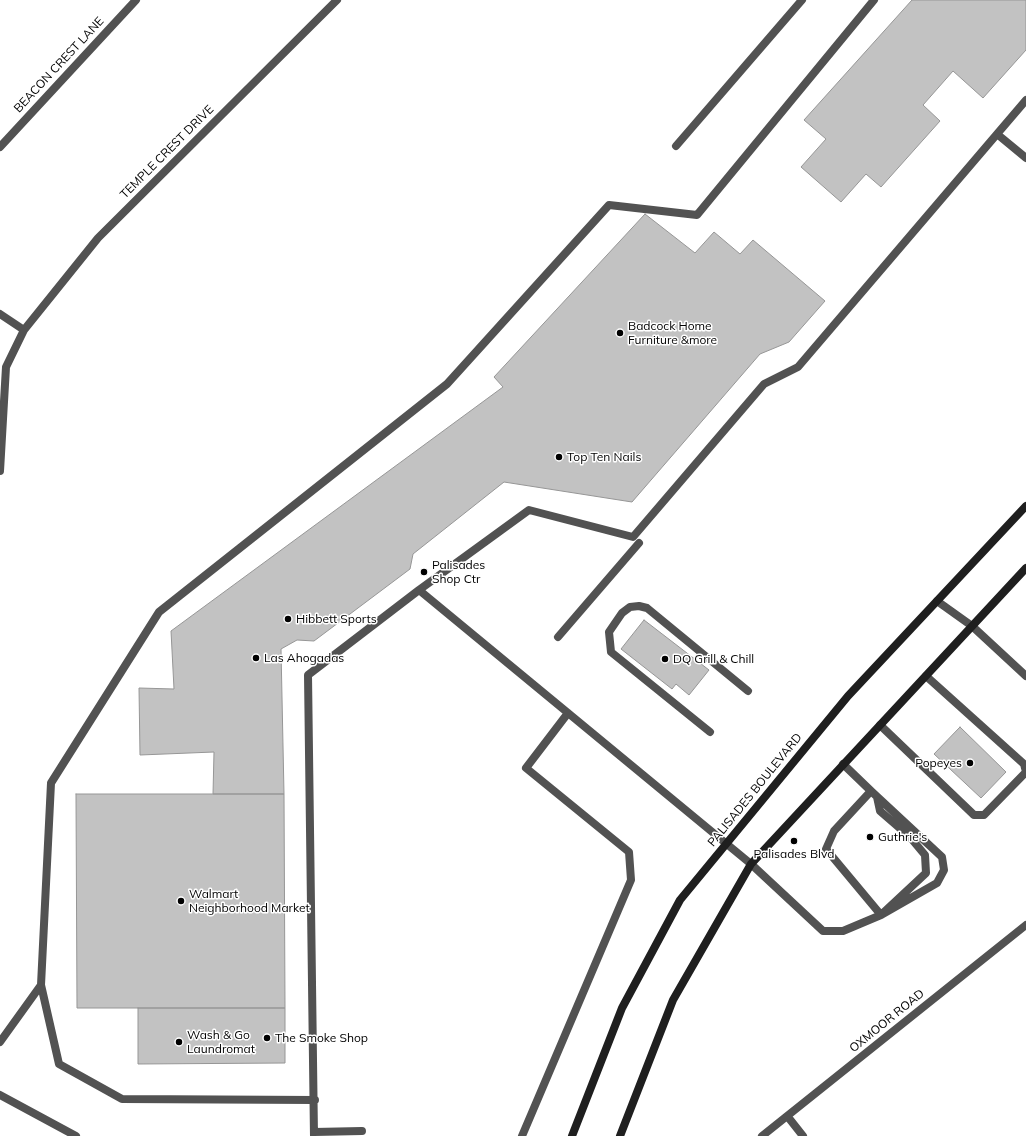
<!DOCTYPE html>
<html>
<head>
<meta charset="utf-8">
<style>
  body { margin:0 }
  canvas { display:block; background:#fff }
</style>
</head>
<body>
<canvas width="1026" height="1136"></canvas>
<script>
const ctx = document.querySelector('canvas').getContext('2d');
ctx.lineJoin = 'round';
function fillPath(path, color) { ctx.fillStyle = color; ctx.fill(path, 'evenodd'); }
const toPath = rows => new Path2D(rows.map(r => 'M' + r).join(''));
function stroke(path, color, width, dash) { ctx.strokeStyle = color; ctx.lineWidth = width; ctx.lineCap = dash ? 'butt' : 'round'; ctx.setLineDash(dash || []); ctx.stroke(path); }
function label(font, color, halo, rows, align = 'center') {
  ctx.font = font + ' Mulish,sans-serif'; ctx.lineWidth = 3; ctx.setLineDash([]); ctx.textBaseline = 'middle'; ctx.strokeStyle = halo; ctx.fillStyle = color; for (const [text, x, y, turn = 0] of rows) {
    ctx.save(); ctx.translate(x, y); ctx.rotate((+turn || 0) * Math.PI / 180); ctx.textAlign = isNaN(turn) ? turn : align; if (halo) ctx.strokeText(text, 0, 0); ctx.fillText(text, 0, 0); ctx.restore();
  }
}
const building = toPath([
  [912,0,1026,0,1026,50,983,98,953,71,923,105,940,121,881,187,866,174,841,202,801,167,826,139,804,120,912,0],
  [645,214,695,253,714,232,740,254,753,240,825,301,789,342,760,354,632,502,504,482,413,554,410,569,314,641,297,640,281,649,284,794,213,794,214,752,140,755,139,688,174,689,171,631,503,387,494,377,645,214],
  [644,620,709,670,689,695,676,684,672,689,621,649,644,620],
  [960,727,1006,772,981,798,934,754,960,727],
  [76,794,284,794,285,1008,77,1008,76,794],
  [138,1008,285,1008,285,1063,138,1064,138,1008]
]);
const lane = toPath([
  [997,134,1026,158],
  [676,146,802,0],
  [419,590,529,510,633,537,764,384,798,367,1026,100],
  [937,601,972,626,1026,676],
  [558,637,639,543],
  [880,725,974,815,984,815,1026,772,1024,764,926,676],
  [710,732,611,652,609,632,622,613,630,607,639,606,647,608,748,691],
  [843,764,871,791,834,831,826,849,881,915,937,883,944,870,942,857,871,791],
  [41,985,51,783,159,612,447,384,609,205,697,215,874,0],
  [0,1042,41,985,59,1064,122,1099,315,1100],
  [314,1132,362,1131],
  [314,1136,308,675,419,590,751,864,823,931,843,931,881,915,926,873,925,855,910,837,880,811,877,797],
  [522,1136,631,880,629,852,526,768,568,713]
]);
const street = toPath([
  [0,147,136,0],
  [0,314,24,330],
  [0,471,6,367,24,330,98,238,337,0],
  [0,1095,76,1136],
  [788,1117,803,1136],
  [762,1136,1026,925]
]);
const secondary = toPath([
  [572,1136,622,1008,680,900,848,696,1026,506],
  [620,1136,673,1000,751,864,1026,568]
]);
const markers = [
  [620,333,4,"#000"],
  [559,457,4,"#000"],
  [424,572,4,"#000"],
  [288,619,4,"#000"],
  [256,658,4,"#000"],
  [665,659,4,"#000"],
  [970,763,4,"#000"],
  [870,837,4,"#000"],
  [794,841,4,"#000"],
  [181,901,4,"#000"],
  [267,1038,4,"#000"],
  [179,1042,4,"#000"]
];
const streetNames = [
  ["BEACON CREST LANE",59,65,-47],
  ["TEMPLE CREST DRIVE",167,152,-45],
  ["PALISADES BOULEVARD",755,790,-51],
  ["OXMOOR ROAD",887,1021,-39]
];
const poiNames = [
  ["Badcock Home",628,326],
  ["Furniture &more",628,340],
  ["Top Ten Nails",567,457],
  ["Palisades",432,565],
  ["Shop Ctr",432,579],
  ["Hibbett Sports",296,619],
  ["Las Ahogadas",264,658],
  ["DQ Grill & Chill",673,659],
  ["Popeyes",962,763,"right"],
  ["Guthrie's",878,837],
  ["Palisades Blvd",794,854,"center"],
  ["Walmart",189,894],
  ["Neighborhood Market",189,908],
  ["Wash & Go",187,1035],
  ["Laundromat",187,1049],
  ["The Smoke Shop",275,1038]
];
fillPath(building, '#c2c2c2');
stroke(building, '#969696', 1);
stroke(lane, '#525252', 8);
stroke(street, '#525252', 8);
stroke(secondary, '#1f1f1f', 8);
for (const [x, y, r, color] of markers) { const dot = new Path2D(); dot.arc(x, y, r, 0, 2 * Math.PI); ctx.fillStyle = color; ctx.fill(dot); stroke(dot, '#fff', 1.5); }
label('12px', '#000', '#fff', streetNames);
label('12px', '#000', '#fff', poiNames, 'left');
</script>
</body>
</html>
